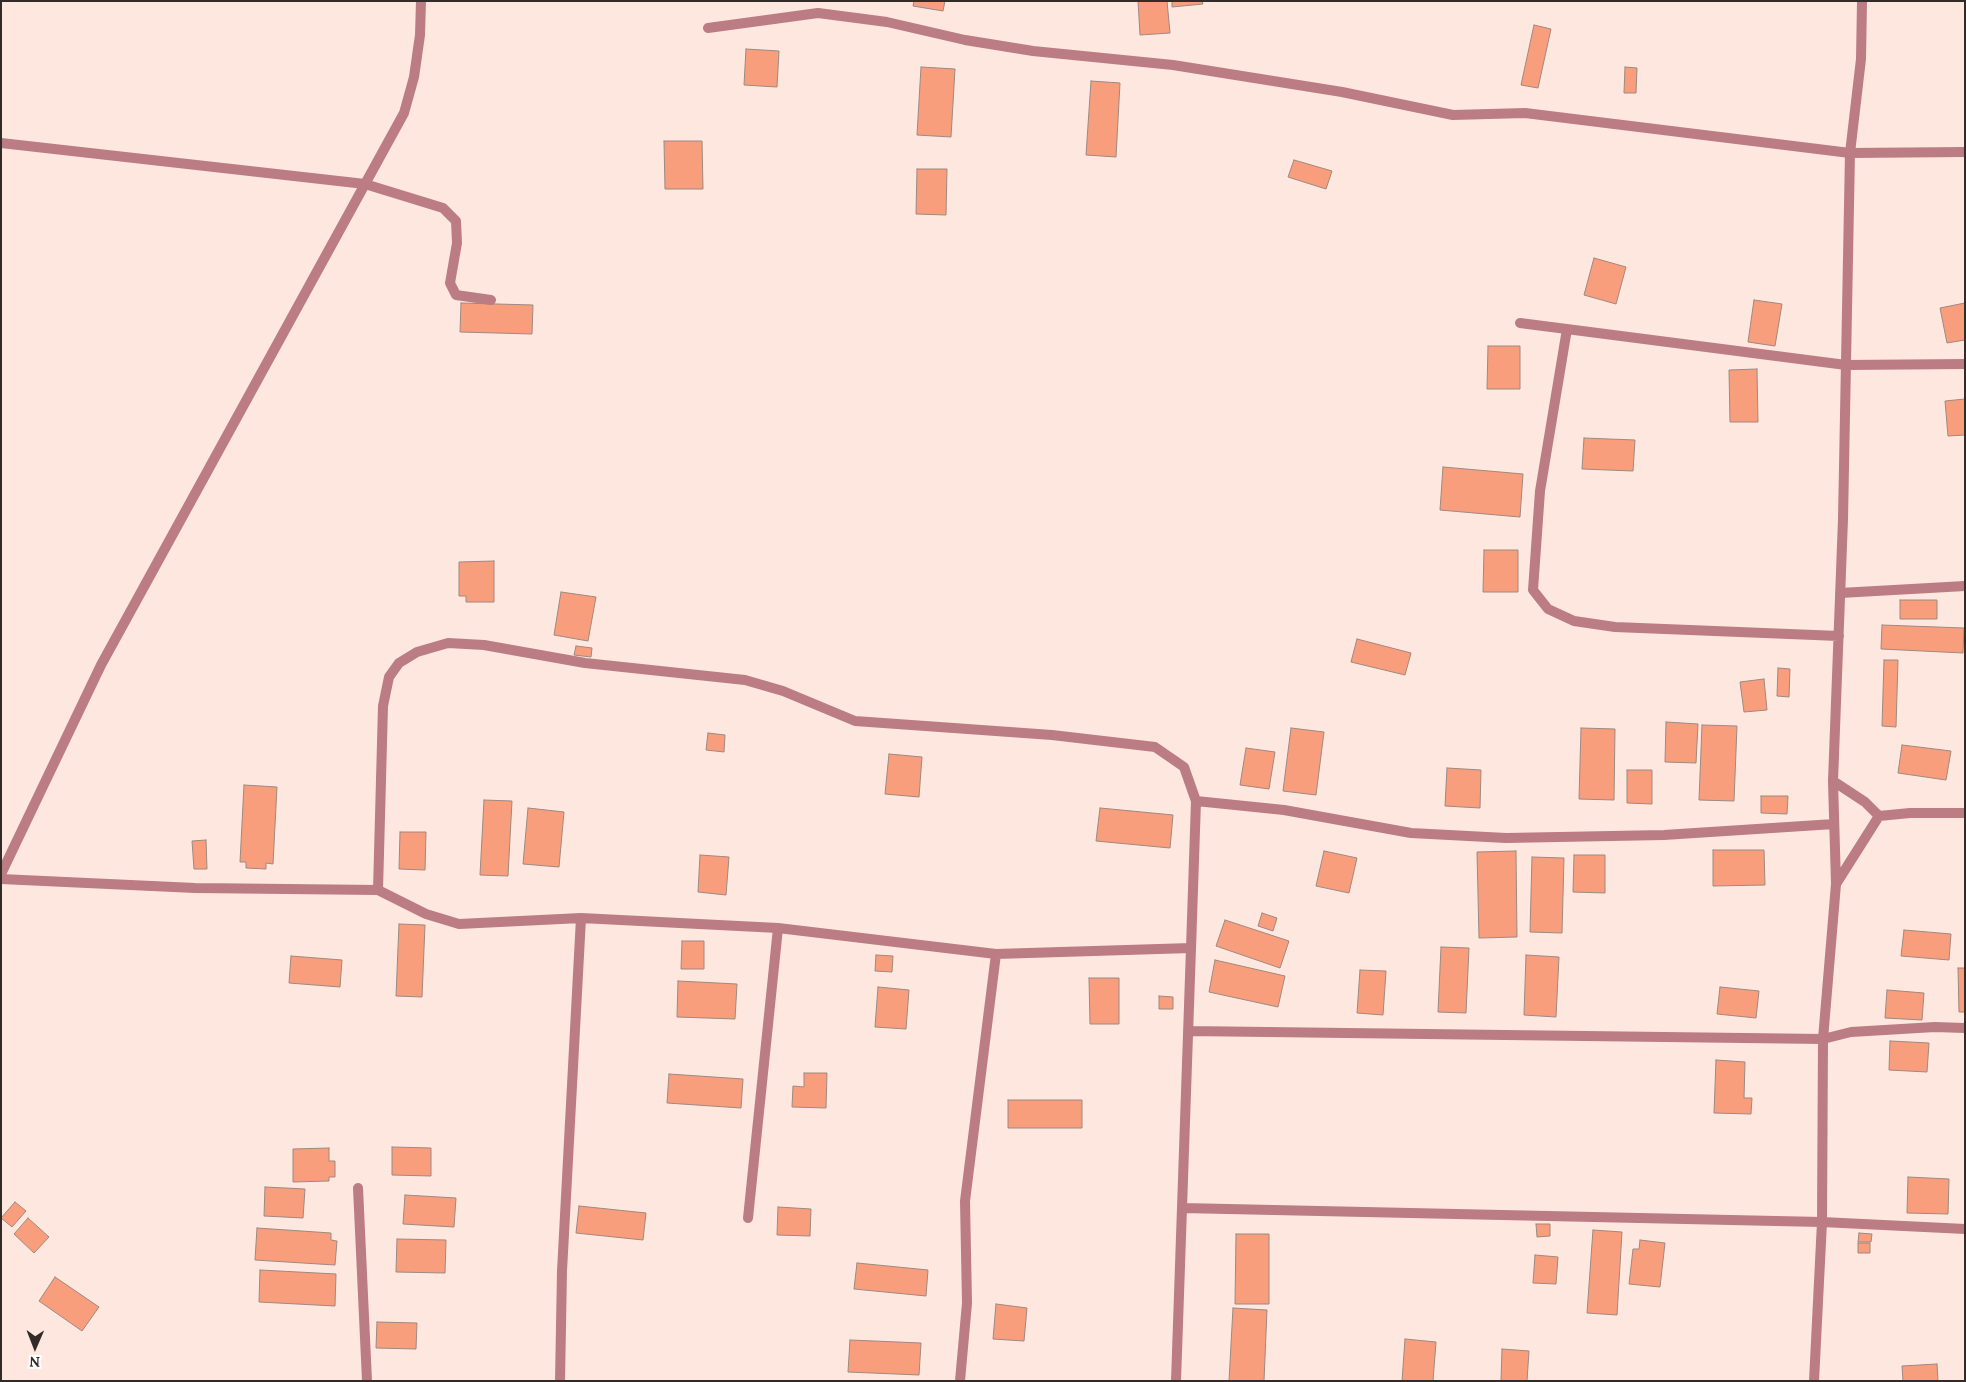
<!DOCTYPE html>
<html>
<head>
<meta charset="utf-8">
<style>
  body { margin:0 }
  #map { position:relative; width:1966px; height:1382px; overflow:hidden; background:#fee7de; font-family:Lora,serif }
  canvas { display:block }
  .frame { position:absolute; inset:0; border:2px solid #332b28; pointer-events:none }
  .north { position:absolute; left:10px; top:1322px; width:50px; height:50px; -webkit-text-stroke:4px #fff; paint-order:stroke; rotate:181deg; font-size:14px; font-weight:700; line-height:20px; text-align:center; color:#332b28 }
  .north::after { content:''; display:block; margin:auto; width:18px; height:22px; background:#332b28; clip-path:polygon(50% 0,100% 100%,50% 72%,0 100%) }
</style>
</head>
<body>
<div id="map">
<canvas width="1966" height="1382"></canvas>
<div class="frame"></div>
<div class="north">N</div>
</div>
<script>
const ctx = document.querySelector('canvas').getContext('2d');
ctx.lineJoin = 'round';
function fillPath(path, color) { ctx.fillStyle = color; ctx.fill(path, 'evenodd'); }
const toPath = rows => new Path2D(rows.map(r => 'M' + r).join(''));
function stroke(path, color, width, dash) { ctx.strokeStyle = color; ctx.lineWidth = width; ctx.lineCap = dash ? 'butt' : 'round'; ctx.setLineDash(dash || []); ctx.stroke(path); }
const building = toPath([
  [914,1,945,1,943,11,913,6,914,1],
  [1138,1,1167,1,1170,33,1140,35,1138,1],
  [1172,1,1202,1,1203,4,1172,7,1172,1],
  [1534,25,1551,29,1538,88,1521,85,1534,25],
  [746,49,779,51,777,87,744,85,746,49],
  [921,67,955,69,951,137,917,135,921,67],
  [1625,67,1637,68,1636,93,1624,93,1625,67],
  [1091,81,1120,83,1116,157,1086,155,1091,81],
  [664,141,702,141,703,189,665,189,664,141],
  [1294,160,1332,171,1326,189,1288,177,1294,160],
  [917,169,947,169,946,215,916,214,917,169],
  [1594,258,1626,267,1616,304,1584,295,1594,258],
  [1754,300,1782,304,1775,346,1748,342,1754,300],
  [461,303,533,305,532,334,460,332,461,303],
  [1965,303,1965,340,1947,343,1940,308,1965,303],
  [1488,346,1520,346,1520,389,1487,389,1488,346],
  [1757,369,1758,422,1730,422,1729,370,1757,369],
  [1965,399,1965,435,1948,436,1945,401,1965,399],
  [1584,438,1635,440,1633,471,1582,469,1584,438],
  [1443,467,1523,474,1520,517,1440,510,1443,467],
  [1484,550,1518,550,1518,592,1483,592,1484,550],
  [494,561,494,602,466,602,466,596,459,596,459,562,494,561],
  [561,592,596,597,588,641,554,635,561,592],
  [1900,600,1937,600,1937,619,1900,619,1900,600],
  [1882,625,1964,628,1963,653,1881,649,1882,625],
  [1357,639,1411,653,1405,675,1351,662,1357,639],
  [576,646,592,648,591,657,574,655,576,646],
  [1884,660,1898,660,1896,727,1882,726,1884,660],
  [1778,668,1790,669,1789,697,1777,696,1778,668],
  [1764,679,1767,710,1744,712,1740,682,1764,679],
  [1666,722,1698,724,1696,763,1665,762,1666,722],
  [1702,725,1737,726,1734,801,1699,800,1702,725],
  [1291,728,1324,732,1316,795,1283,791,1291,728],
  [1581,728,1615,729,1614,800,1579,799,1581,728],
  [708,733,725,735,724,752,706,750,708,733],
  [1902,745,1951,751,1946,780,1898,773,1902,745],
  [1246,748,1275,752,1269,789,1240,785,1246,748],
  [889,754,922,757,919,797,885,794,889,754],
  [1447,768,1481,770,1480,808,1445,806,1447,768],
  [1627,770,1652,770,1652,804,1627,803,1627,770],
  [244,785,277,787,273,864,266,863,266,869,246,868,246,862,240,862,244,785],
  [1761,796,1788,796,1787,814,1761,813,1761,796],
  [484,800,512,801,508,876,480,875,484,800],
  [528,808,564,812,559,867,523,864,528,808],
  [1100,808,1173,815,1170,848,1096,841,1100,808],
  [400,832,426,832,425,870,399,869,400,832],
  [206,840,207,869,194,869,192,841,206,840],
  [1713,850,1764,850,1765,885,1713,886,1713,850],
  [1324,851,1357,858,1349,893,1316,886,1324,851],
  [1516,851,1517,937,1479,938,1477,852,1516,851],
  [700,855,729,857,726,895,698,892,700,855],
  [1574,855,1605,855,1605,893,1573,892,1574,855],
  [1532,857,1564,858,1562,933,1530,932,1532,857],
  [1262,913,1277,918,1273,931,1258,926,1262,913],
  [1225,920,1289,941,1280,968,1216,946,1225,920],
  [399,924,425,925,422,997,396,996,399,924],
  [1904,930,1951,934,1949,960,1901,956,1904,930],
  [682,941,704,941,704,969,681,969,682,941],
  [1441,947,1469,948,1466,1013,1438,1012,1441,947],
  [876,955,893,956,892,972,875,971,876,955],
  [1526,955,1559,957,1556,1017,1524,1015,1526,955],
  [291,956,342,960,340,987,289,983,291,956],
  [1215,960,1285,976,1278,1007,1209,992,1215,960],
  [1958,968,1965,968,1965,1012,1959,1012,1958,968],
  [1360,970,1386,971,1383,1015,1357,1013,1360,970],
  [1089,978,1119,978,1119,1024,1090,1024,1089,978],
  [678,981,737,984,735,1019,677,1017,678,981],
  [878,987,909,990,906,1029,875,1027,878,987],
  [1720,987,1759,991,1756,1018,1717,1014,1720,987],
  [1887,990,1924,993,1922,1020,1885,1018,1887,990],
  [1159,996,1173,997,1173,1009,1159,1009,1159,996],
  [1890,1041,1929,1043,1927,1072,1889,1070,1890,1041],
  [1716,1060,1745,1062,1744,1098,1752,1098,1751,1114,1714,1113,1716,1060],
  [804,1073,827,1073,826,1108,792,1107,793,1086,804,1087,804,1073],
  [669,1074,743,1079,741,1108,667,1103,669,1074],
  [1008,1100,1082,1100,1082,1128,1008,1128,1008,1100],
  [392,1147,431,1148,431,1176,392,1175,392,1147],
  [329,1148,329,1161,335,1161,335,1177,329,1177,329,1181,293,1182,293,1149,329,1148],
  [1908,1177,1949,1179,1948,1214,1907,1213,1908,1177],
  [265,1187,305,1189,303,1218,264,1216,265,1187],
  [405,1195,456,1198,454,1227,403,1224,405,1195],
  [15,1202,26,1211,12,1227,1,1218,15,1202],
  [579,1206,646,1213,643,1240,576,1233,579,1206],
  [778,1207,811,1209,810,1236,777,1235,778,1207],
  [28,1218,49,1237,34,1253,14,1234,28,1218],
  [1536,1224,1550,1224,1550,1236,1537,1237,1536,1224],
  [257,1228,331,1233,331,1240,337,1241,335,1265,255,1260,257,1228],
  [1593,1230,1622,1232,1617,1315,1587,1313,1593,1230],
  [1859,1233,1872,1234,1871,1242,1858,1242,1859,1233],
  [1236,1234,1269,1234,1269,1304,1235,1304,1236,1234],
  [397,1239,446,1240,445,1273,396,1272,397,1239],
  [1640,1240,1665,1243,1660,1287,1629,1284,1633,1249,1639,1249,1640,1240],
  [1858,1243,1870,1243,1870,1253,1858,1253,1858,1243],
  [1535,1255,1558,1257,1556,1284,1533,1283,1535,1255],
  [857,1263,928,1270,926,1296,854,1289,857,1263],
  [260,1270,336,1274,335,1306,259,1302,260,1270],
  [55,1277,99,1307,82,1331,39,1301,55,1277],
  [996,1304,1027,1308,1024,1341,993,1339,996,1304],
  [1233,1308,1267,1310,1264,1381,1229,1381,1233,1308],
  [377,1322,417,1323,416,1349,376,1348,377,1322],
  [1405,1339,1436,1342,1433,1381,1402,1381,1405,1339],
  [850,1340,921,1343,919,1375,848,1372,850,1340],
  [1502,1349,1529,1351,1527,1381,1501,1381,1502,1349],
  [1937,1364,1938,1381,1903,1381,1902,1366,1937,1364]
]);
const minor = toPath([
  [708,28,818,13,887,22,965,40,1033,51,1173,65,1342,92,1453,115,1525,113,1850,153,1965,152],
  [1,143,365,184,443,208,456,221,457,243,450,283,456,295,491,300],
  [1520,323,1846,365,1965,364],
  [1567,329,1540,491,1533,590,1548,609,1574,621,1615,627,1839,636],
  [1840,593,1965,586],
  [1833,781,1865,802,1879,816],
  [1,874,101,665,404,113,414,77,420,35,421,1],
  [1,879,195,888,378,890],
  [1836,884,1833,781,1843,519,1850,153,1861,59,1862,1],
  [581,918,459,924,426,914,378,890,383,706,389,677,399,663,417,652,448,643,484,645,585,663,745,680,783,691,855,721,1052,735,1155,747,1184,767,1196,801],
  [1188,1031,1823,1039,1851,1032,1935,1027,1965,1028],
  [358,1188,367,1381],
  [1182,1208,1822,1222,1965,1229],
  [748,1218,778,928],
  [560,1381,562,1271,581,918,778,928,996,954],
  [960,1381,967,1303,965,1201,996,954,1191,948,1196,801,1284,810,1411,833,1506,838,1664,835,1834,824],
  [1176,1381,1191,948],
  [1814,1381,1822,1222,1823,1039,1836,884,1879,816,1910,813,1965,813]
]);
fillPath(building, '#f99e7d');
stroke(building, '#9e8881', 1);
stroke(minor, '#bc7c84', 10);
</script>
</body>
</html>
